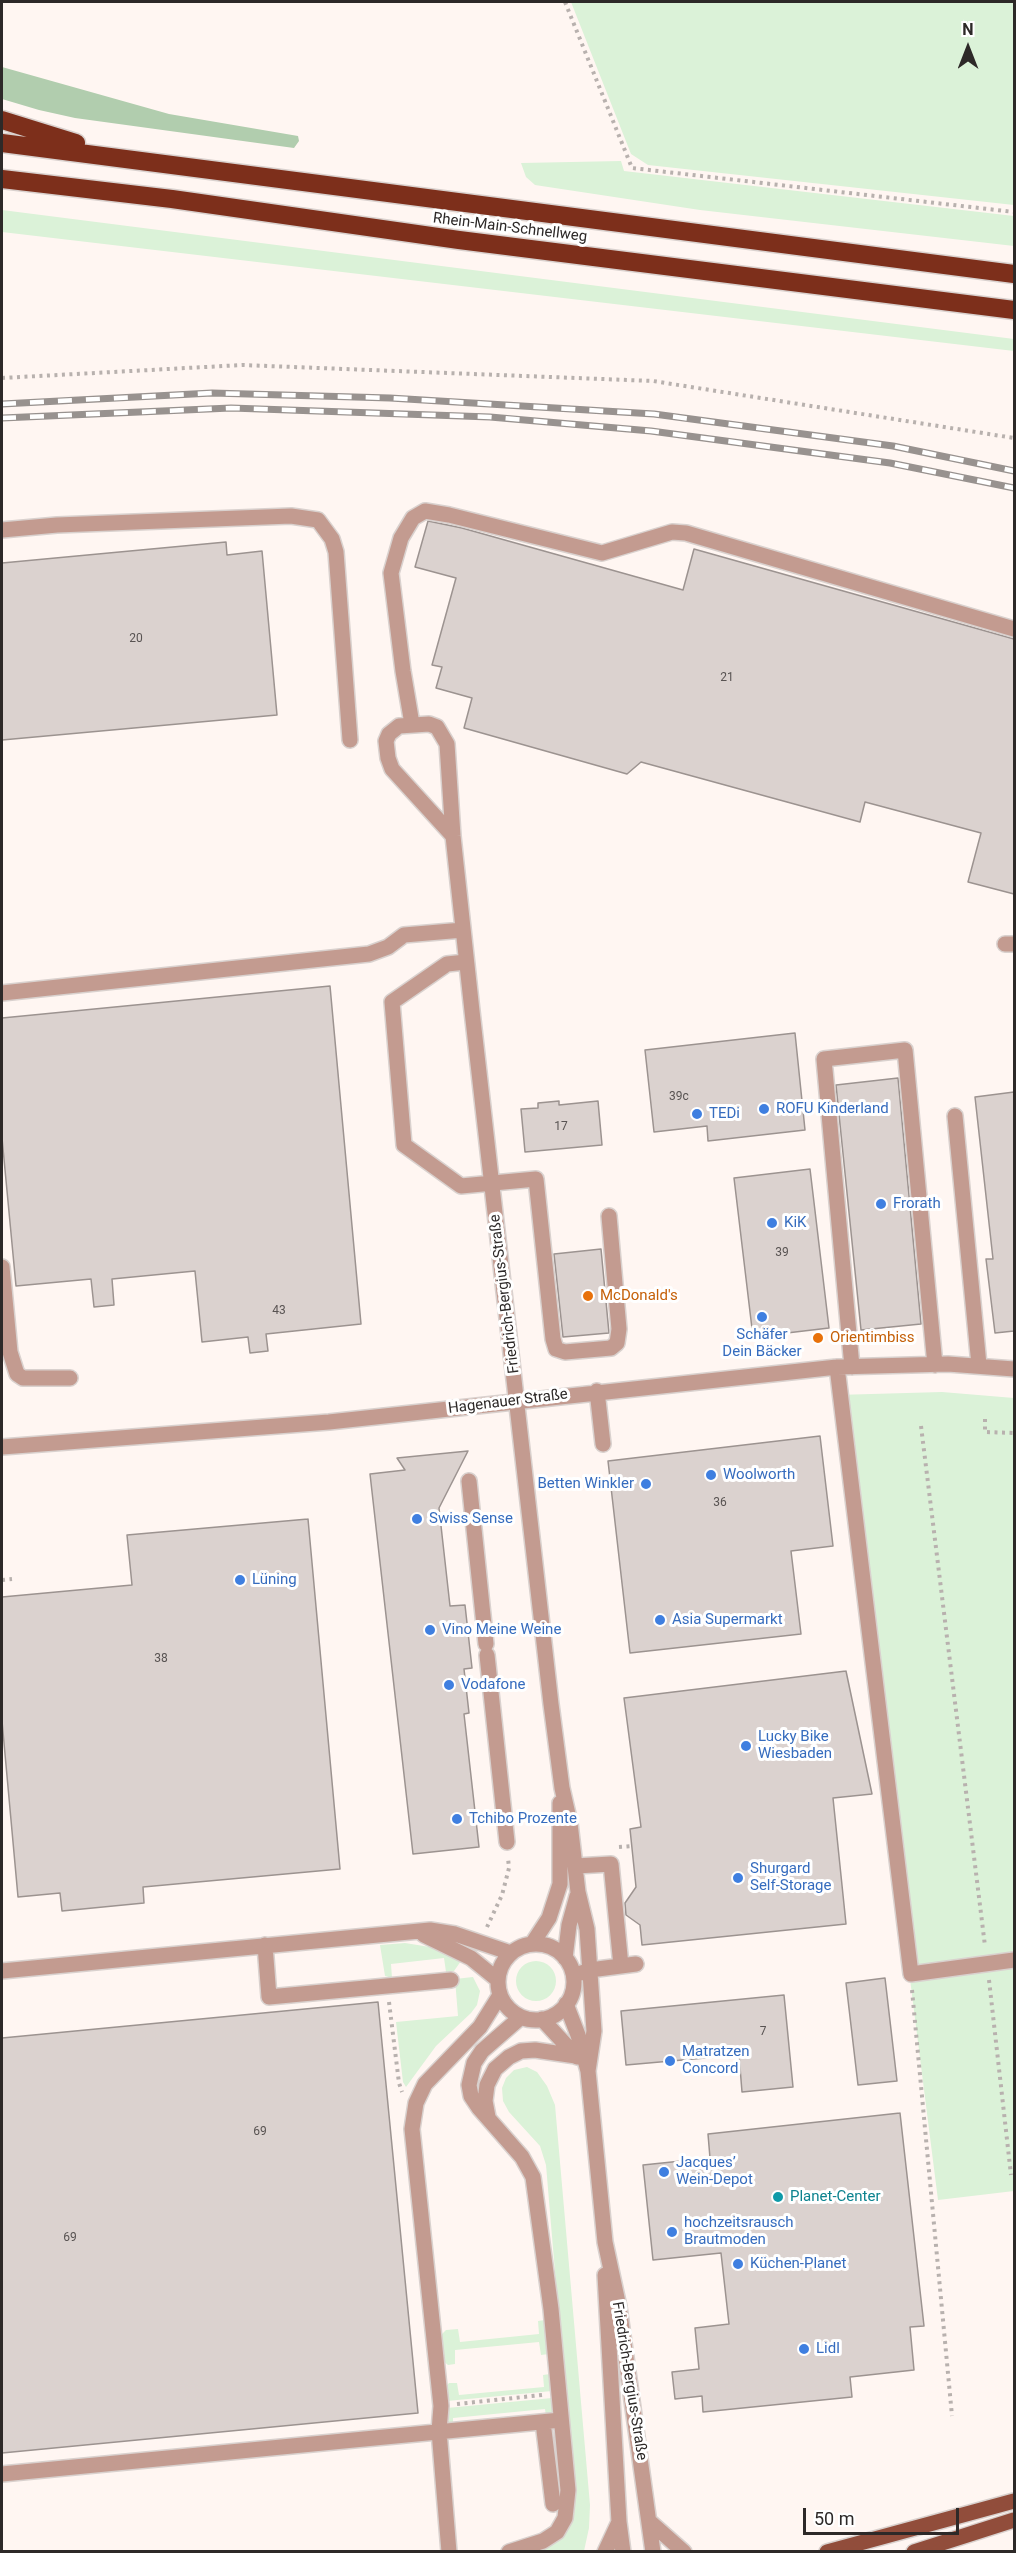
<!DOCTYPE html>
<html>
<head>
<meta charset="utf-8">
<style>
  body { margin:0 }
  #map { position:relative; width:1016px; height:2553px; overflow:hidden; background:#fff6f2; font-family:Roboto,sans-serif }
  canvas { display:block }
  .frame { position:absolute; inset:0; border:3px solid #2d2928; pointer-events:none }
  .north { position:absolute; left:938px; top:18px; width:60px; height:60px; -webkit-text-stroke:4px #fff; paint-order:stroke; rotate:0deg; font-size:16px; font-weight:700; line-height:24px; text-align:center; color:#2d2928 }
  .north::after { content:''; display:block; margin:auto; width:21px; height:27px; background:#2d2928; clip-path:polygon(50% 0,100% 100%,50% 72%,0 100%) }
  .scale { position:absolute; left:803px; top:2508px; width:156px; height:27px; box-sizing:border-box; border:3px solid #2d2928; border-top:0; padding-left:8px; font-size:18px; line-height:21px; white-space:nowrap; color:#2d2928; -webkit-text-stroke:4px #fff; paint-order:stroke }
</style>
</head>
<body>
<div id="map">
<canvas width="1016" height="2553"></canvas>
<div class="frame"></div>
<div class="north">N</div>
<div class="scale">50 m</div>
</div>
<script>
const ctx = document.querySelector('canvas').getContext('2d');
ctx.lineJoin = 'round';
function fillPath(path, color) { ctx.fillStyle = color; ctx.fill(path, 'evenodd'); }
const toPath = rows => new Path2D(rows.map(r => 'M' + r).join(''));
function stroke(path, color, width, dash) { ctx.strokeStyle = color; ctx.lineWidth = width; ctx.lineCap = dash ? 'butt' : 'round'; ctx.setLineDash(dash || []); ctx.stroke(path); }
function label(font, color, halo, rows, align = 'center') {
  ctx.font = font + ' Roboto,sans-serif'; ctx.lineWidth = 6; ctx.setLineDash([]); ctx.textBaseline = 'middle'; ctx.strokeStyle = halo; ctx.fillStyle = color; for (const [text, x, y, turn = 0] of rows) {
    ctx.save(); ctx.translate(x, y); ctx.rotate((+turn || 0) * Math.PI / 180); ctx.textAlign = isNaN(turn) ? turn : align; if (halo) ctx.strokeText(text, 0, 0); ctx.fillText(text, 0, 0); ctx.restore();
  }
}
const green = toPath([
  [571,2,1014,2,1014,205,648,165,631,154],
  [621,161,624,171,1014,216,1014,246,700,210,535,185,526,177,521,163],
  [2,210,1014,339,1014,351,2,232],
  [942,1392,1014,1398,1014,2191,938,2200,836,1395],
  [405,1943,430,1947,461,1961,454,1971,446,1972,444,1958,391,1964,392,1978,385,1976,380,1945],
  '516 1981a20 20 0 1 1 40 0a20 20 0 1 1-40 0Z',
  [473,1977,480,1991,477,2005,471,2013,436,2046,406,2087,403,2082,396,2022,458,2016,455,1979],
  [527,2067,537,2072,547,2086,555,2105,590,2505,589,2528,584,2551,526,2551,562,2537,568,2530,575,2510,546,2165,540,2146,509,2112,503,2101,502,2088,506,2078,514,2070],
  [545,2320,549,2354,541,2355,539,2342,455,2350,455,2364,448,2365,443,2361,441,2335,446,2330,458,2329,460,2342,539,2334,538,2321],
  [550,2374,552,2391,447,2401,445,2388,449,2383,457,2383,459,2395,544,2387,543,2375],
  [552,2398,554,2415,546,2416,545,2409,453,2418,453,2425,449,2425,447,2408]
]);
const forest = toPath([
  [2,67,169,114,298,136,299,141,294,148,75,118,39,110,2,99]
]);
const building = toPath([
  [428,521,462,528,683,590,694,549,1014,639,1014,894,968,882,981,833,865,802,860,822,641,762,627,774,464,728,472,698,436,688,442,667,432,665,456,578,415,567,428,521],
  [226,542,227,555,262,551,277,715,2,740,2,563,226,542],
  [330,986,361,1324,266,1334,268,1351,250,1353,248,1337,202,1342,195,1271,112,1279,114,1305,94,1307,91,1279,16,1286,2,1138,2,1018,330,986],
  [795,1033,805,1130,708,1141,707,1126,654,1132,645,1050,795,1033],
  [898,1078,921,1324,861,1330,836,1085,898,1078],
  [1014,1092,1014,1331,995,1333,986,1259,993,1259,975,1097,1014,1092],
  [559,1101,559,1105,598,1101,602,1145,525,1152,521,1109,538,1108,538,1103,559,1101],
  [810,1169,829,1328,753,1337,734,1178,810,1169],
  [601,1249,609,1333,563,1337,554,1254,601,1249],
  [820,1436,833,1546,791,1551,801,1634,630,1653,608,1461,820,1436],
  [468,1451,439,1508,450,1606,465,1605,472,1668,464,1669,469,1713,464,1714,479,1847,413,1854,370,1474,405,1470,397,1458,468,1451],
  [308,1519,340,1869,143,1887,144,1903,62,1911,60,1893,18,1897,2,1721,2,1597,132,1585,127,1535,308,1519],
  [846,1671,872,1794,833,1798,846,1924,642,1945,640,1925,626,1915,625,1903,636,1887,630,1829,641,1827,624,1698,846,1671],
  [885,1978,897,2081,858,2085,846,1983,885,1978],
  [784,1995,793,2087,742,2092,739,2055,626,2065,621,2011,784,1995],
  [378,2002,418,2413,2,2453,2,2038,378,2002],
  [900,2113,924,2326,910,2327,914,2370,850,2377,852,2397,703,2412,702,2396,675,2399,672,2372,699,2369,695,2328,729,2324,721,2253,653,2260,643,2165,710,2158,708,2134,900,2113]
]);
const path = toPath([
  [565,2,632,168,1014,212],
  [2,378,242,365,653,381,1014,438],
  [985,1419,985,1432,1014,1433],
  [921,1426,985,1946],
  [2,1580,12,1579],
  [619,1847,632,1846],
  [487,1927,502,1895,509,1868,508,1858],
  [989,1980,1011,2175],
  [912,1990,952,2416],
  [389,2002,399,2083,402,2092],
  [457,2404,542,2395]
]);
const minor = toPath([
  [2,530,57,525,291,516,318,520,332,539,336,552,350,740],
  [412,724,403,671,391,573,401,538,413,518,425,511,449,515,602,553,672,532,686,533,1014,629],
  [453,836,392,769,388,758,386,741,389,734,399,726,429,724,437,727,447,744,453,836,472,1011,551,1704,562,1788,570,1823,578,1892,587,1929,594,2031,588,2071],
  [1005,944,1014,944],
  [466,962,447,964,392,1002,404,1145,461,1186,536,1179,553,1339,556,1349,565,1352,611,1348,617,1343,619,1329,609,1216],
  [2,993,369,954,388,947,404,935,463,930],
  [955,1116,979,1365],
  [2,1267,10,1352,17,1374,23,1378,70,1378],
  [837,1367,911,1974,1014,1960],
  [852,1367,824,1059,905,1050,935,1365],
  [597,1391,603,1444],
  [2,1447,329,1422,837,1367,948,1364,1014,1369],
  [469,1481,486,1644],
  [487,1655,507,1842],
  [576,1866,611,1864,621,1966],
  [424,1935,471,1958,498,1980],
  [532,1944,549,1918,560,1884,560,1803],
  '498 1982a38 38 0 1 1 76 0a38 38 0 1 1-76 0Z',
  [265,1945,269,1997,451,1980],
  [565,1958,569,1925,577,1896],
  [2,1971,430,1930,455,1934,511,1953],
  [581,1973,590,1970,636,1964],
  [566,2004,578,2035,588,2071,605,2242,619,2307,653,2552],
  [542,2019,577,2057],
  [488,2117,485,2101,487,2085,495,2069,509,2057,521,2051,535,2050,576,2056],
  [605,2275,619,2522,623,2552],
  [543,2422,553,2504],
  [2,2474,561,2420],
  [649,2521,684,2552],
  [449,2552,439,2431,441,2406,412,2129,416,2103,425,2084,480,2027,500,1995],
  [509,2552,543,2541,557,2532,565,2518,568,2490,551,2309,533,2177,522,2157,479,2108,471,2096,469,2085,474,2063,482,2051,521,2017],
  [605,2552,619,2522]
]);
const major = toPath([
  [827,2552,1014,2501],
  [914,2552,1014,2520]
]);
const highway = toPath([
  [2,120,76,143],
  [2,143,1014,274],
  [2,179,172,199,459,240,1014,310]
]);
const rail = toPath([
  [2,404,212,393,390,398,654,414,893,446,1014,471],
  [2,418,231,408,490,417,651,431,890,463,1014,488]
]);
const markers = [
  [764,1109,6,"#3f7fe0"],
  [697,1114,6,"#3f7fe0"],
  [881,1204,6,"#3f7fe0"],
  [772,1223,6,"#3f7fe0"],
  [588,1296,6,"#e8710a"],
  [762,1317,6,"#3f7fe0"],
  [818,1338,6,"#e8710a"],
  [711,1475,6,"#3f7fe0"],
  [646,1484,6,"#3f7fe0"],
  [417,1519,6,"#3f7fe0"],
  [240,1580,6,"#3f7fe0"],
  [660,1620,6,"#3f7fe0"],
  [430,1630,6,"#3f7fe0"],
  [449,1685,6,"#3f7fe0"],
  [746,1746,6,"#3f7fe0"],
  [457,1819,6,"#3f7fe0"],
  [738,1878,6,"#3f7fe0"],
  [670,2061,6,"#3f7fe0"],
  [664,2172,6,"#3f7fe0"],
  [778,2197,6,"#0f9aa8"],
  [672,2232,6,"#3f7fe0"],
  [738,2264,6,"#3f7fe0"],
  [804,2349,6,"#3f7fe0"]
];
const numberNames = [
  ["20",136,639],
  ["21",727,678],
  ["39c",679,1097],
  ["17",561,1127],
  ["39",782,1253],
  ["43",279,1311],
  ["36",720,1503],
  ["38",161,1659],
  ["7",763,2032],
  ["69",260,2132],
  ["69",70,2238]
];
const streetNames = [
  ["Rhein-Main-Schnellweg",510,228,7],
  ["Friedrich-Bergius-Straße",505,1294,-97],
  ["Hagenauer Straße",508,1402,-7],
  ["Friedrich-Bergius-Straße",629,2381,81]
];
const shopNames = [
  ["ROFU Kinderland",776,1109],
  ["TEDi",709,1114],
  ["Frorath",893,1204],
  ["KiK",784,1223],
  ["Schäfer",762,1335,"center"],
  ["Dein Bäcker",762,1352,"center"],
  ["Woolworth",723,1475],
  ["Betten Winkler",634,1484,"right"],
  ["Swiss Sense",429,1519],
  ["Lüning",252,1580],
  ["Asia Supermarkt",672,1620],
  ["Vino Meine Weine",442,1630],
  ["Vodafone",461,1685],
  ["Lucky Bike",758,1737],
  ["Wiesbaden",758,1754],
  ["Tchibo Prozente",469,1819],
  ["Shurgard",750,1869],
  ["Self-Storage",750,1886],
  ["Matratzen",682,2052],
  ["Concord",682,2069],
  ["Jacques’",676,2163],
  ["Wein-Depot",676,2180],
  ["hochzeitsrausch",684,2223],
  ["Brautmoden",684,2240],
  ["Küchen-Planet",750,2264],
  ["Lidl",816,2349]
];
const foodNames = [
  ["McDonald's",600,1296],
  ["Orientimbiss",830,1338]
];
const cultureNames = [
  ["Planet-Center",790,2197]
];
fillPath(green, '#dbf2d8');
fillPath(forest, '#b1cdae');
fillPath(building, '#dbd2cf');
stroke(building, '#9c9390', 1.5);
stroke(minor, '#d9d1ce', 18);
stroke(major, '#d9d1ce', 18);
stroke(highway, '#d9d1ce', 21);
stroke(path, '#b8b1ae', 4, [3, 4.5]);
stroke(minor, '#c39b90', 15);
stroke(major, '#914d3b', 15);
stroke(highway, '#7d2f1b', 18);
stroke(rail, '#98928f', 7);
stroke(rail, '#fff', 4.5, [14]);
for (const [x, y, r, color] of markers) { const dot = new Path2D(); dot.arc(x, y, r, 0, 2 * Math.PI); ctx.fillStyle = color; ctx.fill(dot); stroke(dot, '#fff', 2); }
label('12px', '#585352', null, numberNames);
label('15px', '#2d2928', '#fff', streetNames);
label('15px', '#366cbe', '#fff', shopNames, 'left');
label('15px', '#c56008', '#fff', foodNames, 'left');
label('15px', '#0d838f', '#fff', cultureNames, 'left');
</script>
</body>
</html>
